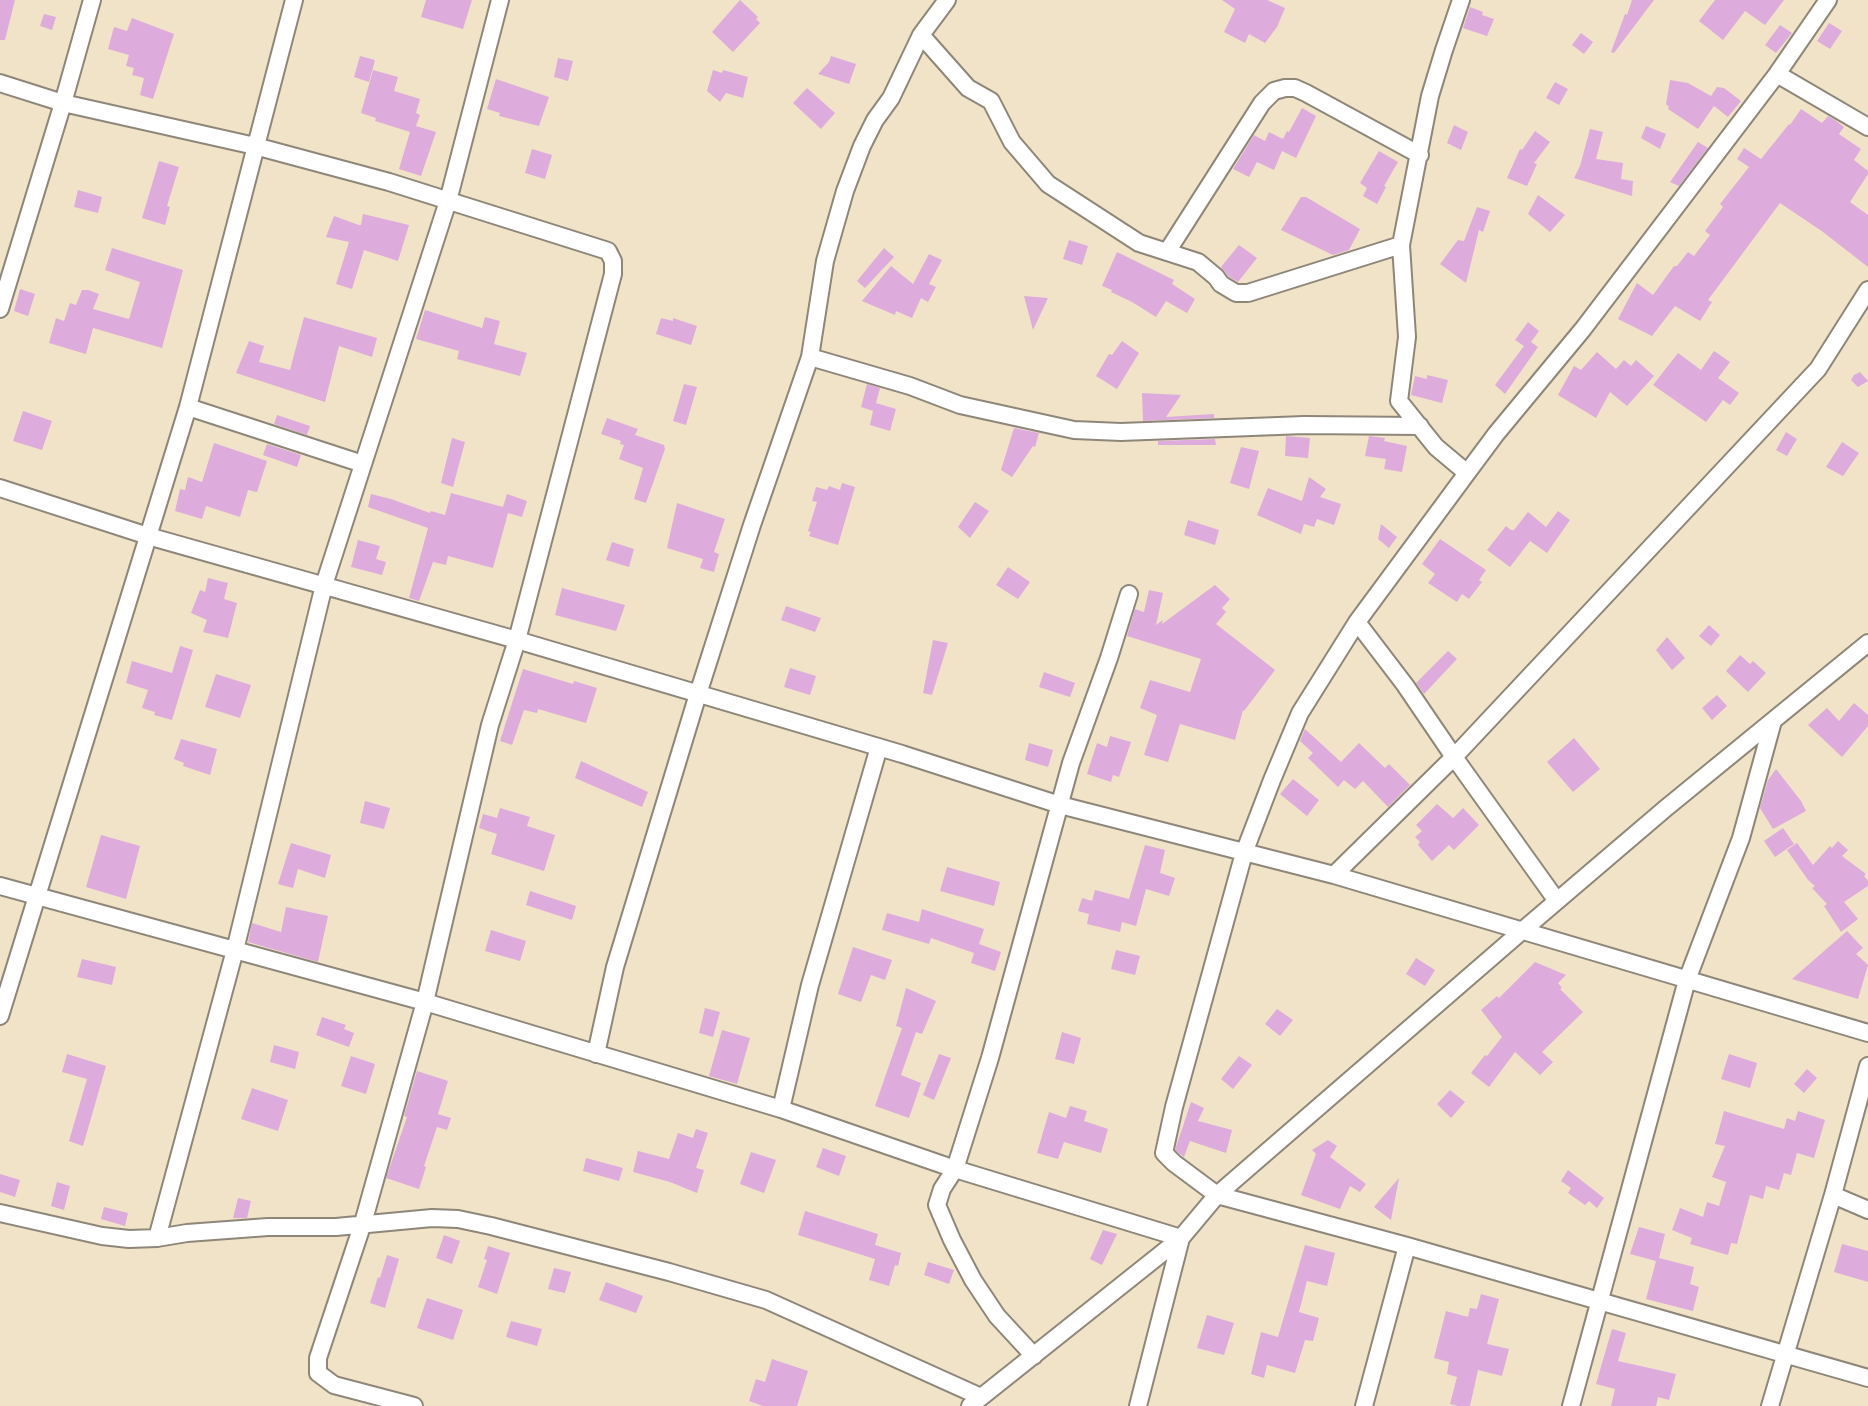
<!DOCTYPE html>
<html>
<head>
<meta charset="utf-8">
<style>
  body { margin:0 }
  canvas { display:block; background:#f0e3c7 }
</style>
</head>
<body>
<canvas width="1868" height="1406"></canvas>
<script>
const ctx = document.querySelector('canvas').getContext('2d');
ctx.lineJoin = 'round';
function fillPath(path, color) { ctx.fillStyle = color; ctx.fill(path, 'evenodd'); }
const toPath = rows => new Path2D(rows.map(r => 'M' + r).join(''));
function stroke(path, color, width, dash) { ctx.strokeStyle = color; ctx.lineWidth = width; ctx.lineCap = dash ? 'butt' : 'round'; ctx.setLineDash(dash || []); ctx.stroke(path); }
const building = toPath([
  [0,0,15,0,5,40,0,40],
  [426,0,472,0,463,29,421,17],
  [740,0,758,17,756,19,760,23,733,52,712,32],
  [1222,0,1267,0,1285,8,1277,27,1265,43,1249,34,1245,43,1224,32,1235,9],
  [1632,0,1654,0,1614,53,1611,52,1625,14,1627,15],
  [1715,0,1784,0,1765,25,1745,11,1723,40,1699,21],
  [1470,7,1483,12,1482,15,1494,19,1487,36,1463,28],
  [44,14,56,17,52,30,40,26],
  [132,18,174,34,153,99,140,95,144,78,132,75,134,68,126,66,129,55,108,49,114,27,127,31],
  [1829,23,1842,31,1830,49,1817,41],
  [1780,25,1792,33,1776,53,1765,45],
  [1581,33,1593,42,1584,54,1572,45],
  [360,56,375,60,369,82,354,77],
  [831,56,856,64,849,84,818,74,829,62],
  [558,58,573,61,568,81,554,77],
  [373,70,398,77,394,91,420,99,416,113,420,115,416,126,436,132,421,176,399,169,410,132,375,121,376,118,361,113],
  [713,70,722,73,723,70,748,77,743,98,726,93,720,102,707,91],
  [496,79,549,97,539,126,499,116,500,113,487,109],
  [1670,80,1688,83,1711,96,1717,87,1724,88,1741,101,1728,117,1714,106,1698,129,1668,109,1669,107,1666,104],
  [1555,82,1568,89,1559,105,1546,98],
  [807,88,835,113,821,129,793,103],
  [1302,108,1316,116,1296,158,1282,151,1274,170,1257,162,1249,177,1233,169,1254,135,1265,141,1269,132,1283,139,1287,131,1289,132],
  [1801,109,1822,123,1828,116,1835,120,1844,127,1839,134,1861,149,1854,160,1868,171,1868,174,1850,202,1868,215,1868,267,1823,232,1780,203,1708,300,1712,302,1700,321,1675,306,1652,336,1618,319,1637,283,1653,295,1674,266,1677,266,1688,252,1694,256,1710,235,1705,231,1723,207,1720,204,1749,167,1737,159,1744,148,1761,159,1789,124,1790,125],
  [1454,125,1468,132,1461,150,1447,143],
  [1646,126,1666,134,1660,149,1641,138],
  [1590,129,1603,132,1596,159,1623,163,1621,179,1633,181,1632,196,1574,178,1580,166],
  [1535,131,1550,142,1534,163,1537,164,1527,186,1507,178,1520,149,1522,150],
  [1698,142,1708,148,1679,186,1670,182],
  [532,149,552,155,545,179,525,173],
  [1379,151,1398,162,1384,186,1386,187,1377,204,1363,196,1367,188,1360,183],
  [159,161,179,167,167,206,170,207,165,225,142,218],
  [78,190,102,197,98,213,74,207],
  [1538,195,1565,215,1550,232,1528,214],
  [1301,197,1306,197,1360,229,1349,250,1333,255,1281,230],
  [1477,207,1490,211,1483,232,1479,230,1466,283,1440,264,1458,240,1464,241],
  [363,214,409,225,398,261,364,250,352,289,336,284,349,242,326,237,334,216,359,225,361,225],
  [1069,240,1088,246,1082,265,1063,259],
  [1239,245,1257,258,1238,282,1228,276,1221,267],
  [112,248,183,270,162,348,93,328,86,354,49,343,56,318,64,321,70,303,76,305,82,290,88,290,99,294,93,309,129,319,140,282,105,270],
  [884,248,894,257,865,288,857,281],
  [1117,252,1174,280,1172,284,1195,299,1187,313,1166,301,1156,317,1132,302,1111,292,1112,290,1102,286],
  [929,254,942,260,929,284,936,287,928,302,921,298,912,318,896,311,895,315,862,301,891,266,913,284],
  [20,289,35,294,28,316,14,311],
  [1024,296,1048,298,1033,330],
  [425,310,482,328,485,317,500,321,494,344,527,353,520,376,457,359,459,351,416,339],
  [304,317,377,338,372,357,339,346,325,402,236,373,249,341,264,346,259,362,290,370],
  [661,318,673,321,673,318,697,326,691,345,656,334],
  [1528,322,1539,331,1531,342,1538,347,1505,394,1495,385,1524,346,1515,340],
  [1122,341,1139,353,1117,389,1096,376,1109,354,1112,355],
  [1714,351,1730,362,1718,378,1739,393,1730,405,1723,400,1706,422,1653,385,1678,353,1701,370],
  [1597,352,1616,369,1624,360,1631,366,1636,360,1654,376,1627,406,1610,392,1596,418,1558,395,1574,366,1581,370],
  [1860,372,1868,381,1858,387,1851,380,1854,375],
  [1427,375,1448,380,1442,403,1411,395,1415,376,1427,379],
  [684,384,697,387,686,425,673,421],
  [867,384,880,388,876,403,896,409,890,431,870,425,873,411,861,407],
  [1142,393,1181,395,1166,417,1214,414,1214,418,1143,421],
  [23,411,52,421,42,450,13,441],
  [277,415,310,426,307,435,274,424],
  [607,418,638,429,635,435,664,445,665,449,646,503,634,499,643,468,619,459,624,445,620,444,621,441,601,434],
  [1014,428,1039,433,1035,447,1033,446,1012,477,1001,470],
  [1786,432,1797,439,1787,456,1776,450],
  [1286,436,1310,438,1308,458,1285,456],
  [1369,436,1385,438,1384,441,1407,446,1402,472,1384,469,1386,459,1365,456],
  [452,438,465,442,453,487,441,483],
  [1215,439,1216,445,1158,445,1158,441],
  [1842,442,1859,453,1843,476,1826,467],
  [214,443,267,461,257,492,248,490,240,517,206,506,202,519,175,511,180,489,185,490,188,477,202,482],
  [267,444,301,455,297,467,263,455],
  [1241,447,1259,451,1249,489,1230,483],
  [1309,477,1326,489,1320,497,1341,504,1334,525,1317,519,1314,527,1304,524,1301,534,1257,515,1268,488,1302,501],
  [842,483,855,487,838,545,809,536,811,532,808,531,817,502,812,501,816,487,827,490,829,486,840,490],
  [451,493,503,507,507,494,527,501,522,517,508,513,493,568,448,556,446,565,433,562,419,601,409,598,428,528,368,507,371,494,391,499,430,513,431,511,445,515],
  [975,502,989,511,970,538,958,527],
  [677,503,725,519,714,552,719,554,714,572,700,568,703,559,667,548],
  [1558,511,1570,520,1547,553,1530,541,1510,567,1487,550,1506,526,1511,530,1514,530,1528,512,1546,527],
  [1188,520,1219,530,1215,545,1184,535],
  [1381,524,1397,537,1389,548,1378,539],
  [1440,539,1486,570,1479,580,1482,582,1469,599,1462,594,1457,602,1428,583,1435,574,1422,564],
  [358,540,380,546,376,559,386,562,382,575,351,567],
  [612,542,634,549,629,567,606,560],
  [1008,567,1030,582,1018,599,996,585],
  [208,578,228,583,224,599,237,603,228,638,203,632,207,620,191,613,200,590,205,592],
  [1215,585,1230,599,1222,608,1226,612,1216,624,1275,670,1244,711,1243,710,1235,740,1180,724,1168,762,1144,755,1157,715,1140,708,1150,680,1190,692,1201,659,1127,636,1135,609,1144,612,1149,590,1163,593,1156,625,1163,620,1162,624],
  [562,588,625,605,616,631,555,615],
  [786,606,821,618,815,632,781,620],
  [1709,625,1720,635,1711,646,1699,636],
  [1667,637,1685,658,1672,670,1656,650],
  [933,640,948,643,932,695,923,693],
  [180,646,193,650,172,720,154,715,155,712,142,708,148,690,126,683,132,661,172,673],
  [1448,651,1457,659,1424,694,1416,683],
  [1740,655,1750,664,1753,661,1766,673,1748,692,1726,671],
  [790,668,816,676,810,695,784,687],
  [523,669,573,684,574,681,597,688,586,723,538,709,537,713,524,710,512,745,500,741],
  [1044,672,1075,683,1070,697,1039,687],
  [216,674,251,685,240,718,205,707],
  [1717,695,1727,706,1712,720,1702,708],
  [1854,703,1868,715,1868,726,1842,757,1808,725,1827,708,1839,721],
  [1305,729,1341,762,1359,743,1385,768,1389,764,1410,785,1388,807,1363,781,1355,789,1344,780,1338,787,1308,758,1313,753,1300,741],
  [1110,736,1131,742,1119,777,1113,775,1111,782,1087,774,1097,743,1107,747],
  [1574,738,1600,769,1573,792,1547,762],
  [181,739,217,749,210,775,183,766,184,763,174,759],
  [1029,743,1053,750,1048,767,1025,760],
  [581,761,648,792,642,807,575,778],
  [1776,769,1801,801,1806,811,1773,829,1760,808,1768,780],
  [1293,779,1319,800,1307,816,1280,794],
  [365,801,390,808,384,829,360,823],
  [1437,804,1453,818,1463,808,1479,825,1454,850,1449,845,1432,861,1418,845,1420,842,1415,837,1422,831,1416,825],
  [500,808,530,817,527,826,555,835,544,871,491,854,497,834,479,828,483,814,497,818],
  [1783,828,1794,844,1775,857,1764,841],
  [101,835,140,846,126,899,86,887],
  [1838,841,1848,850,1842,856,1866,874,1864,876,1868,881,1868,886,1844,902,1858,919,1841,932,1824,906,1827,904,1812,888,1815,886,1808,880,1787,850,1797,843,1813,865,1830,846,1832,848],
  [291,843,331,855,325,878,298,869,293,888,278,884],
  [1145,845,1165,850,1160,873,1175,878,1169,896,1146,889,1136,926,1122,922,1120,932,1087,924,1089,914,1078,911,1082,898,1092,901,1095,890,1129,899],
  [947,867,1000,882,994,906,940,891],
  [530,891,576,906,572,920,526,905],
  [286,907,328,916,318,962,248,942,252,923,281,932],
  [922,909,984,929,979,944,1001,952,995,971,971,963,974,953,931,938,929,944,882,930,887,913,919,922],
  [491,930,526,941,520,961,485,951],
  [1847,931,1863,948,1856,954,1868,965,1858,999,1792,979],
  [853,947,892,960,885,980,871,975,861,1002,838,994],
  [1116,950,1140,956,1135,975,1111,969],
  [1416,958,1435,970,1425,986,1406,974],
  [82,959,116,967,112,985,77,977],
  [1535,962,1566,975,1558,983,1562,988,1560,989,1583,1012,1542,1052,1553,1062,1540,1075,1515,1052,1489,1087,1471,1073,1485,1055,1487,1056,1502,1037,1481,1010,1497,996,1499,998],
  [906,988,936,1001,922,1034,916,1032,901,1075,921,1083,909,1118,875,1106,902,1028,896,1026],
  [705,1008,720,1012,713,1037,699,1033],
  [1277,1009,1293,1020,1280,1036,1265,1024],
  [322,1017,346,1025,344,1029,354,1033,349,1047,316,1035],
  [722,1030,750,1038,737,1084,709,1076],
  [1062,1032,1081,1038,1074,1064,1055,1059],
  [274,1045,299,1052,295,1069,270,1062],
  [67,1054,106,1066,83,1146,69,1141,87,1079,62,1072],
  [939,1054,951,1058,934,1100,923,1095],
  [1729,1054,1757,1063,1750,1088,1721,1079],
  [351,1056,375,1064,366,1094,341,1086],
  [1239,1056,1252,1065,1233,1089,1221,1079],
  [1807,1069,1817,1078,1804,1093,1794,1084],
  [417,1071,448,1081,438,1114,451,1118,447,1130,437,1127,424,1166,426,1167,419,1189,386,1178,407,1117,404,1116],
  [252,1088,288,1100,278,1131,241,1119],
  [1450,1090,1465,1102,1451,1118,1437,1104],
  [1191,1102,1204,1108,1198,1121,1232,1130,1226,1153,1190,1141,1184,1157,1175,1150],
  [1070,1106,1087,1111,1084,1121,1108,1129,1101,1153,1064,1142,1058,1159,1037,1153,1049,1112,1066,1118],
  [1724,1111,1784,1129,1787,1118,1795,1121,1798,1111,1825,1120,1814,1158,1797,1153,1791,1175,1784,1173,1779,1190,1766,1186,1763,1199,1750,1195,1737,1244,1731,1243,1728,1255,1690,1244,1692,1238,1672,1230,1680,1208,1703,1217,1707,1202,1719,1206,1726,1182,1712,1177,1725,1146,1715,1144],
  [696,1129,708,1133,696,1168,704,1170,697,1193,670,1182,633,1172,638,1151,669,1159,678,1133,693,1138],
  [1328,1140,1337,1146,1330,1157,1366,1184,1360,1192,1350,1186,1340,1209,1301,1195,1316,1154,1312,1150],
  [823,1148,846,1156,839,1176,816,1167],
  [751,1152,776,1160,764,1193,740,1184],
  [586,1158,623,1168,619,1181,583,1171],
  [1568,1170,1604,1198,1597,1208,1589,1201,1585,1205,1568,1193,1571,1188,1561,1181],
  [0,1174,20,1180,15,1197,0,1192],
  [1399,1178,1391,1220,1374,1207],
  [57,1182,70,1186,64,1210,51,1206],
  [238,1198,251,1201,247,1218,233,1218],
  [104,1207,128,1213,125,1226,101,1219],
  [805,1211,878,1234,875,1245,901,1253,898,1266,895,1265,889,1286,869,1280,875,1259,798,1235],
  [1639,1227,1665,1234,1659,1258,1694,1267,1690,1284,1699,1287,1693,1311,1646,1299,1656,1261,1630,1254],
  [1103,1230,1117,1234,1102,1265,1090,1259],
  [444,1235,460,1241,452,1264,436,1258],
  [1842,1244,1868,1251,1868,1282,1834,1272],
  [1305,1245,1335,1253,1327,1286,1307,1281,1299,1312,1319,1318,1313,1341,1305,1340,1295,1373,1267,1365,1264,1378,1251,1374,1261,1332,1278,1337],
  [488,1246,510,1253,497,1294,478,1287,487,1260,484,1259],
  [387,1255,399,1259,385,1308,370,1303,378,1277,380,1278],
  [928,1262,954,1270,949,1284,924,1275],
  [554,1268,571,1272,565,1293,548,1289],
  [606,1282,643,1296,636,1313,599,1300],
  [1481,1294,1499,1299,1487,1344,1509,1349,1502,1376,1478,1370,1470,1406,1458,1406,1450,1404,1457,1377,1447,1374,1449,1362,1434,1358,1446,1311,1468,1317,1470,1308,1477,1309],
  [427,1298,463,1310,453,1340,417,1328],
  [1207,1315,1234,1323,1224,1355,1197,1348],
  [511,1321,542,1329,537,1346,506,1337],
  [1612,1329,1626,1333,1618,1361,1676,1374,1669,1400,1658,1397,1656,1406,1611,1406,1615,1389,1596,1384],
  [772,1359,808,1371,797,1406,763,1406,749,1401,756,1379,765,1382]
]);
const minor = toPath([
  [947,0,921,35,891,98,875,120,862,146,845,191,825,261,810,357,910,386,960,405,1074,430,1121,432,1304,425,1420,426],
  [1461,0,1444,50,1430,96,1401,245,1407,337,1399,401,1436,447,1467,473],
  [1828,0,1777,74,1583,329,1496,434,1467,473,1357,622,1300,713,1272,780,1244,853,1174,1107,1164,1153,1174,1163,1217,1195,1407,1246,1868,1378],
  [921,35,968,88,991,101,1012,142,1048,184,1139,243,1198,262,1216,277,1221,284,1236,293,1248,293,1401,245],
  [1777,74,1868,127],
  [0,83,63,103,92,0],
  [1167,252,1262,103,1274,91,1285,88,1295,88,1306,93,1420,155],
  [0,309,63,103,255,146,389,182,608,251,613,261,613,274,517,640,490,725,425,1002,363,1223,318,1358,318,1373,334,1385,414,1406],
  [188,407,363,464],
  [0,488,148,536,517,640,902,754,1060,805,1334,875,1868,1033],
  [1357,622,1405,685,1454,757,1818,369,1868,290],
  [1334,875,1454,757,1557,901],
  [0,886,425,1002,781,1109,955,1169,1181,1238,1138,1406],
  [0,1016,188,407,294,0],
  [596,1054,615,967,698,694,752,525,810,357],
  [781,1109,810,985,879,747],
  [1833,1195,1868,1210],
  [0,1213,102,1236,129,1239,157,1238,187,1233,268,1227,336,1227,432,1218,458,1219,491,1226,669,1272,766,1300,981,1397],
  [157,1238,235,950,324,585,448,201,500,0],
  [1034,1356,997,1316,973,1280,952,1240,937,1205,942,1189,955,1169,990,1058,1071,763,1109,658,1129,594],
  [970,1406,1181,1238,1217,1195,1523,930,1666,808,1868,643],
  [1364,1406,1407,1246],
  [1571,1406,1687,980,1741,838,1773,721],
  [1770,1406,1833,1195,1868,1066]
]);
fillPath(building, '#deacdc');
stroke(minor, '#8e8779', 20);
stroke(minor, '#fff', 16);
</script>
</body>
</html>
